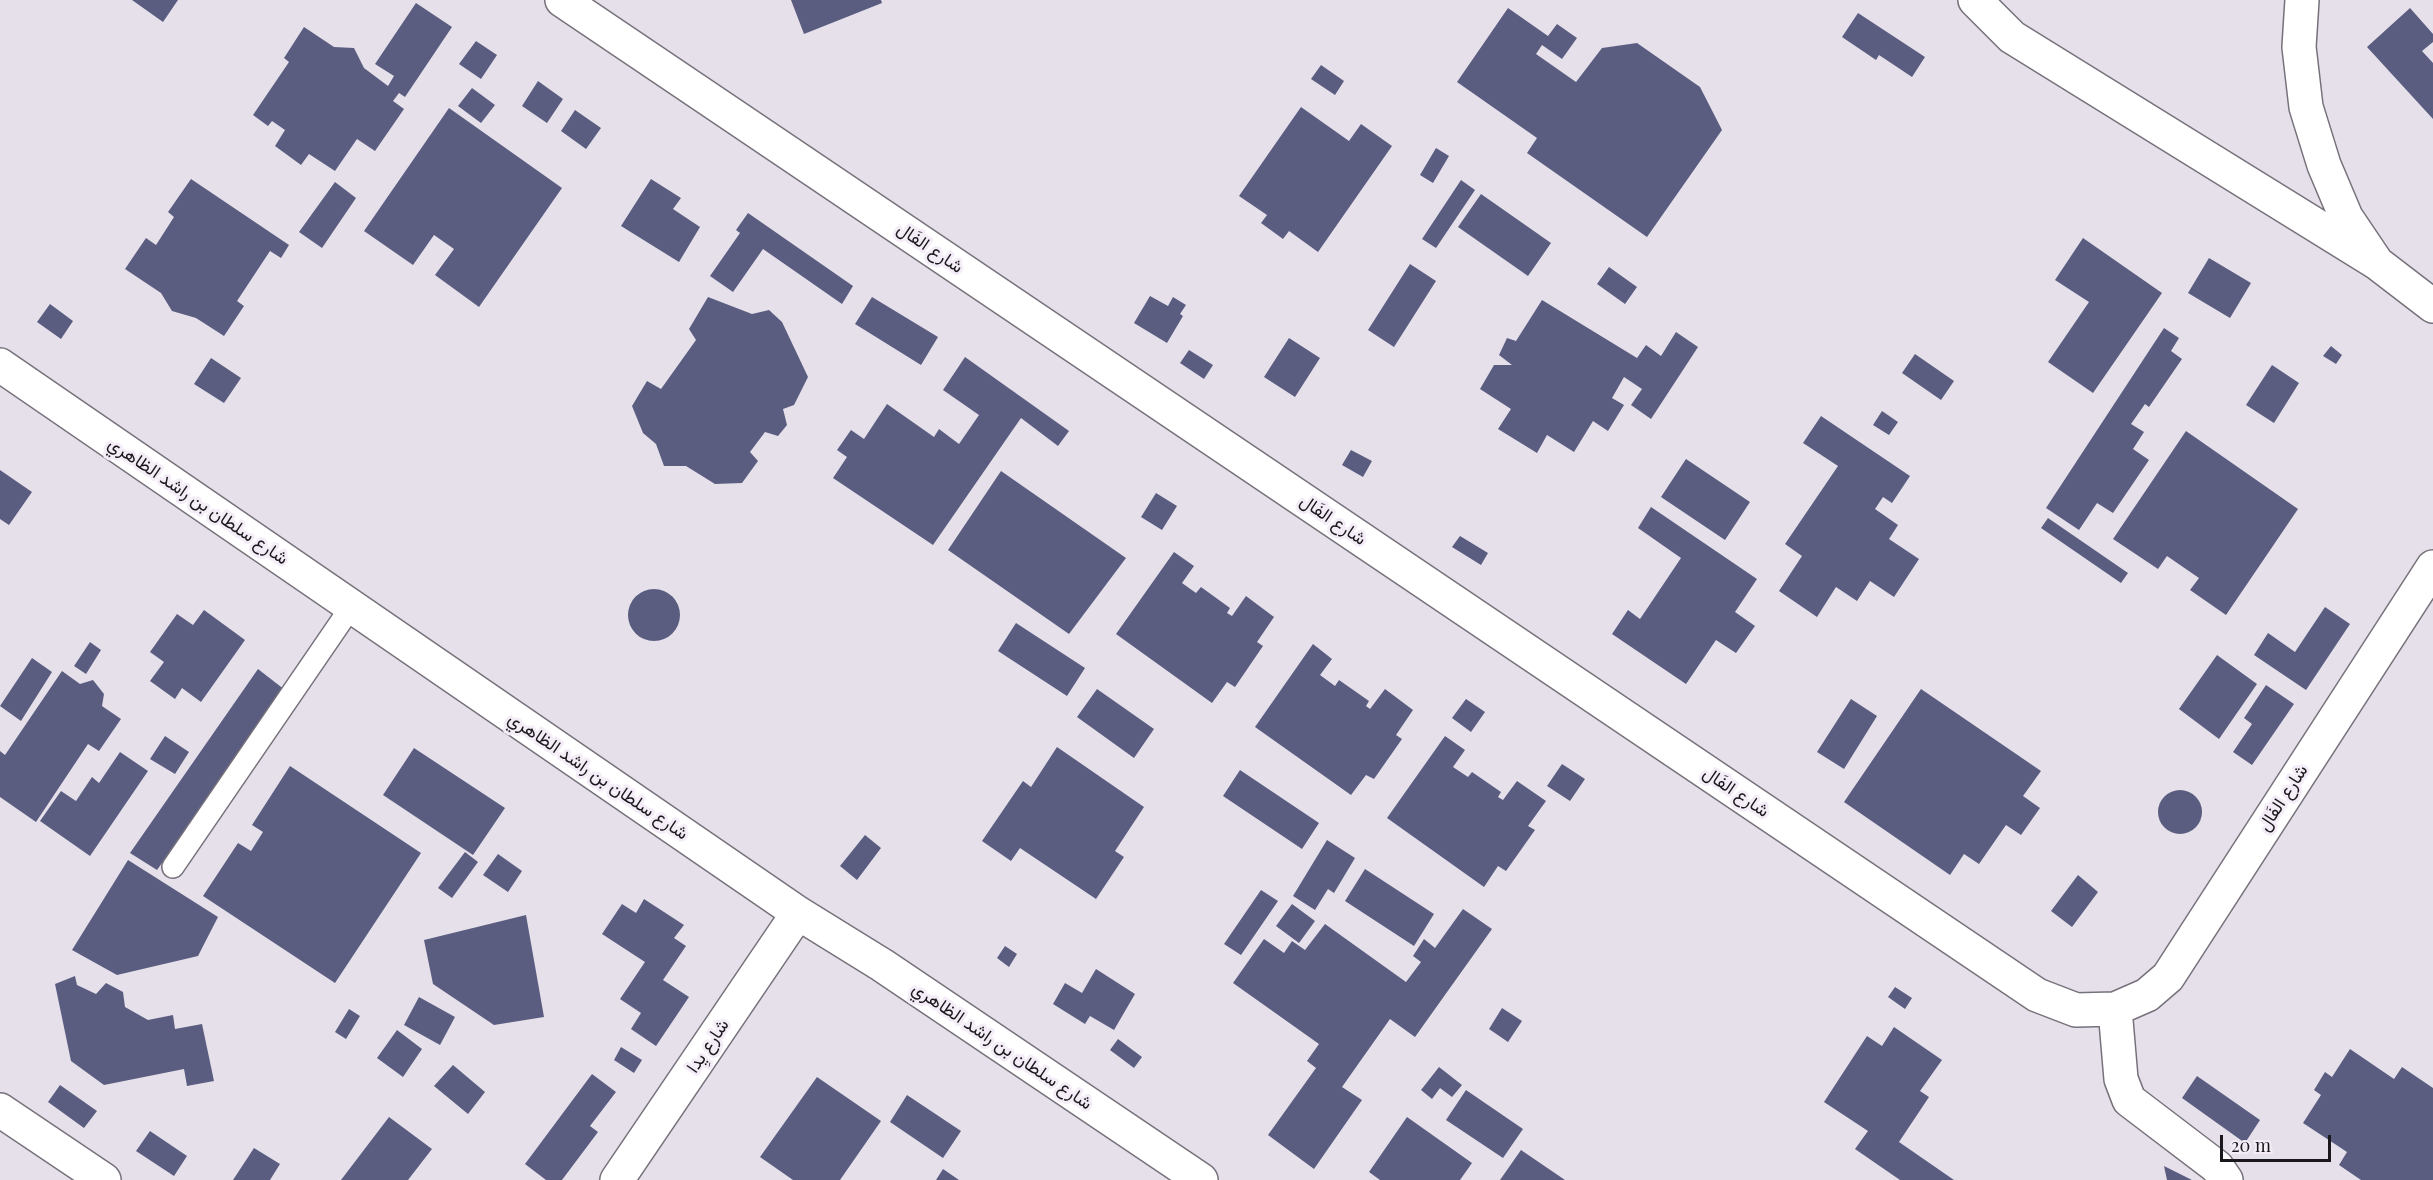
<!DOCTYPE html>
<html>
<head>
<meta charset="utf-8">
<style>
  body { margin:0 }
  #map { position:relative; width:2433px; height:1180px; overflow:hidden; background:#e6e0eb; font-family:"Playfair Display",serif }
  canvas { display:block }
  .scale { position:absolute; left:2220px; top:1135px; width:111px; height:27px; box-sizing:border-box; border:3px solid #1a181c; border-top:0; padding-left:8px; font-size:18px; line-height:21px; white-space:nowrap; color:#1a181c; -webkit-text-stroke:4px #f4edf8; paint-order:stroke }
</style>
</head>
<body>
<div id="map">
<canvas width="2433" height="1180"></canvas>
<div class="scale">20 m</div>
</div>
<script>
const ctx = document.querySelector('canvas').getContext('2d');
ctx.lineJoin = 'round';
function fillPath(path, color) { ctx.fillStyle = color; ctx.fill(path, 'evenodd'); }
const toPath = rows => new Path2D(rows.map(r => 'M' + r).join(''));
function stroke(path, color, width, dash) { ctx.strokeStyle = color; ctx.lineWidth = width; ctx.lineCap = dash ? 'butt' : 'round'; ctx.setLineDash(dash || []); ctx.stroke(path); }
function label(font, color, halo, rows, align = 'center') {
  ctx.font = font + ' "Playfair Display",Vazirmatn,serif'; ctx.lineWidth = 6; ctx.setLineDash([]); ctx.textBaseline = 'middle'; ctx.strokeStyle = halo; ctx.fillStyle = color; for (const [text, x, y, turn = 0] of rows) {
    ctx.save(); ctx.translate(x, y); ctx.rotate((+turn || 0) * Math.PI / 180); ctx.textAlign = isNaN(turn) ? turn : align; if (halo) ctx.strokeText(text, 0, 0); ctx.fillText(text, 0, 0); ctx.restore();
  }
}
const building = toPath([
  [132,0,178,0,163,22],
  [791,0,881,0,882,3,804,34],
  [416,3,452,27,405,97,399,93,393,101,404,109,375,151,357,139,335,171,309,154,301,165,275,146,285,130,272,121,268,126,253,115,289,62,284,58,304,27,334,47,354,48,364,68,388,86,394,76,375,64],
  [1508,8,1548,36,1557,24,1577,38,1562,59,1542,45,1536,54,1576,82,1602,48,1637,43,1700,87,1722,130,1647,237,1527,153,1537,138,1457,82],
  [2410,8,2433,34,2433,42,2422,51,2433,63,2433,119,2367,47],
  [1858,13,1925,57,1912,77,1879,55,1876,60,1842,37],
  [476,41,497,55,481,79,459,64],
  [1321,65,1344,81,1335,95,1311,79],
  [538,81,563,99,547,123,522,106],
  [472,88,495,105,481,123,458,106],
  [1301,107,1349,141,1361,124,1392,146,1318,252,1289,231,1283,239,1261,223,1267,215,1239,196],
  [449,108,562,188,479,307,435,275,454,249,434,235,413,265,364,231],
  [575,110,601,128,586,149,561,131],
  [1436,148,1449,156,1433,183,1420,175],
  [191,179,289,245,281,258,270,251,237,301,244,306,224,336,196,318,172,311,161,293,125,269,146,238,156,245,174,217,168,212],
  [651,179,681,198,673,209,700,227,679,262,621,226],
  [1461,180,1475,190,1436,248,1422,239],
  [335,182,356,198,322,248,299,232],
  [1481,194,1551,243,1528,276,1458,227],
  [748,213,853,286,842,304,763,249,733,292,710,276,740,233,736,230],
  [2083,238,2162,293,2093,393,2048,362,2089,302,2055,280],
  [2209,258,2251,283,2230,318,2188,293],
  [1410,264,1436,281,1394,347,1368,330],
  [1609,267,1637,287,1625,304,1597,284],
  [1150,296,1168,306,1173,297,1186,305,1180,314,1183,316,1167,343,1134,323],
  [708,297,752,314,769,310,782,322,808,377,794,405,783,409,787,425,778,436,765,432,750,452,758,461,742,483,715,484,686,466,664,466,656,444,643,433,632,406,647,381,661,389,696,340,689,329],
  [872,297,938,337,921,365,855,324],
  [1542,300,1637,358,1646,345,1661,356,1676,332,1698,347,1651,419,1631,405,1642,389,1624,377,1612,398,1624,405,1608,431,1593,421,1574,452,1547,435,1537,453,1498,429,1511,409,1480,389,1494,365,1512,365,1499,355,1507,338,1516,341],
  [50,304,73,321,61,339,37,322],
  [2164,328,2179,338,2171,351,2182,359,2149,407,2145,404,2131,424,2144,432,2133,449,2149,460,2113,513,2097,503,2079,530,2046,508],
  [1289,338,1320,358,1295,397,1264,377],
  [2331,346,2342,355,2336,364,2323,356],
  [1189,350,1213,365,1204,379,1180,363],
  [1915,354,1954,381,1941,400,1902,373],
  [965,357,1069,431,1058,446,1021,418,933,545,833,478,847,457,837,450,851,430,864,439,887,404,934,437,939,429,959,444,979,415,943,390],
  [211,358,241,378,224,403,194,384],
  [2272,365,2299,383,2274,423,2246,405],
  [1882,411,1898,422,1889,435,1873,425],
  [1821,416,1910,476,1892,503,1883,497,1875,509,1898,525,1889,539,1919,559,1894,597,1870,581,1857,601,1836,587,1817,617,1779,591,1802,556,1785,544,1838,466,1803,443],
  [2186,431,2298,509,2226,615,2190,590,2199,578,2167,556,2158,569,2113,539],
  [1351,450,1372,461,1363,477,1342,465],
  [1686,459,1750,502,1725,540,1661,497],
  [0,470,32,492,9,525,0,519],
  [1001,471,1126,558,1069,634,948,550],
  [1156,493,1177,506,1162,530,1141,517],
  [1651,507,1757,579,1735,612,1755,626,1736,653,1716,640,1686,684,1612,634,1628,610,1640,619,1681,558,1638,528],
  [2048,518,2128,573,2121,583,2041,528],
  [1460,536,1488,553,1481,565,1452,547],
  [1174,552,1194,566,1182,583,1196,593,1201,587,1230,608,1227,613,1232,616,1246,596,1274,617,1257,642,1263,646,1235,687,1227,682,1212,703,1116,634],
  '628 615a26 26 0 1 1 52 0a26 26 0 1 1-52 0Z',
  [2325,607,2350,624,2306,690,2254,655,2268,633,2295,652],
  [204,610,245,640,201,702,182,688,175,699,150,681,164,662,150,652,177,614,193,625],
  [1016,623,1085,668,1067,696,998,651],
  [90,642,101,650,86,674,74,666],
  [1313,644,1332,659,1320,675,1335,686,1339,680,1369,701,1366,706,1370,709,1385,689,1413,710,1396,735,1402,739,1374,779,1366,775,1351,795,1255,727],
  [2217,655,2257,684,2219,739,2179,709],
  [32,658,52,672,21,721,0,706],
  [258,669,285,690,157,870,130,853],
  [62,671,80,684,93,680,104,694,102,706,121,719,99,751,88,744,36,822,0,797,0,751,5,755],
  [2266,685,2294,704,2252,765,2233,752,2252,724,2244,718],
  [1097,689,1154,729,1134,758,1077,717],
  [1921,689,2041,771,2023,796,2040,808,2021,835,2006,825,1979,864,1964,854,1950,875,1844,802],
  [1466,699,1485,712,1471,732,1452,718],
  [1851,699,1877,716,1844,769,1817,752],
  [165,736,189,752,175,774,150,759],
  [1445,736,1465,750,1453,767,1468,777,1472,772,1501,792,1498,797,1503,800,1517,781,1546,801,1528,826,1535,830,1506,871,1498,866,1484,887,1387,818],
  [1057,747,1144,807,1115,851,1124,857,1096,899,1020,848,1011,861,982,841,1023,781,1031,787],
  [414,748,505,808,473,855,383,795],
  [120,752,148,771,90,856,40,821,61,791,76,801,92,777,99,783],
  [1562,764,1585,779,1570,801,1547,786],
  [290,766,421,853,335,983,203,896,238,843,251,851,263,832,252,825],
  [1240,770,1319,823,1302,849,1223,796],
  '2158 812a22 22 0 1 1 44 0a22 22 0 1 1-44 0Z',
  [865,835,881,848,857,880,840,866],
  [1327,840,1355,858,1334,893,1328,889,1315,910,1293,896],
  [465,852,478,862,452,898,438,888],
  [498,854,522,871,508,892,483,875],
  [128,860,218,917,198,956,117,975,72,950],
  [1365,869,1434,914,1414,946,1345,901],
  [2078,875,2098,892,2072,927,2051,911],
  [1261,890,1278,901,1241,955,1224,944],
  [644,899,684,925,674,938,686,946,663,980,689,997,656,1046,631,1029,641,1013,620,999,645,962,602,934,622,904,636,913],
  [1292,904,1315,921,1299,943,1276,926],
  [1463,909,1492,929,1415,1037,1390,1019,1342,1087,1362,1100,1314,1169,1268,1135,1316,1068,1307,1061,1319,1044,1233,983,1264,939,1284,953,1292,941,1305,950,1325,924,1406,982,1421,962,1413,956,1424,939,1435,948],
  [526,915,544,1017,494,1025,433,984,424,940],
  [1005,946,1017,954,1009,967,997,958],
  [1096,969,1135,994,1114,1030,1090,1016,1085,1024,1053,1004,1065,983,1082,993],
  [75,976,77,985,96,994,106,983,123,992,125,1007,148,1020,173,1015,175,1029,202,1024,214,1081,187,1086,184,1069,104,1085,71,1061,55,984],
  [1895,987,1912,998,1905,1009,1888,997],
  [419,997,455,1017,440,1045,404,1025],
  [1502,1008,1522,1021,1508,1042,1489,1029],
  [349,1009,360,1016,346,1039,335,1032],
  [1894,1027,1942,1060,1920,1091,1929,1097,1899,1142,1954,1180,1900,1180,1855,1149,1868,1131,1824,1102,1867,1036,1882,1046],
  [397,1030,422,1049,403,1077,377,1058],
  [1118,1039,1142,1057,1134,1068,1110,1050],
  [621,1047,642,1060,634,1073,614,1060],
  [2350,1049,2394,1079,2402,1067,2433,1088,2433,1180,2361,1180,2339,1165,2347,1152,2303,1123,2321,1095,2314,1090,2325,1072,2332,1077],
  [453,1065,485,1092,468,1114,434,1086],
  [1439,1067,1462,1085,1452,1097,1440,1088,1432,1099,1421,1090],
  [592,1074,616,1092,590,1126,598,1132,562,1180,546,1180,525,1164],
  [2197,1076,2260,1120,2245,1143,2182,1098],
  [817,1077,881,1121,840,1180,793,1180,760,1157],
  [60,1085,97,1111,84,1128,48,1102],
  [1466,1090,1523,1129,1503,1158,1446,1120],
  [907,1095,961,1131,943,1158,890,1122],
  [389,1117,432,1149,408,1180,341,1180],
  [1407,1117,1472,1163,1460,1180,1380,1180,1369,1172],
  [150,1131,187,1156,174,1176,136,1151],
  [254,1148,280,1164,270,1180,233,1180],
  [1521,1150,1565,1180,1500,1180],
  [2164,1166,2192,1180,2167,1180],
  [943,1169,959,1180,936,1180]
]);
const lane = toPath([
  [173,867,351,607]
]);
const street = toPath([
  [562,0,2037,995,2076,1010,2115,1009,2147,995,2168,977,2433,567],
  [1975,0,2012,37,2377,263],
  [2302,0,2299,47,2306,107,2324,165,2346,217,2377,263,2433,306],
  [0,365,798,913,882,965,1201,1180],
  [2115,1009,2121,1079,2129,1100,2217,1167,2226,1180],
  [0,1110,104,1180],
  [617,1180,798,913]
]);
const streetNames = [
  ["شارع الفَال",930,248,34],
  ["شارع سلطان بن راشد الظاهري",198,501,34],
  ["شارع الفَال",1333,520,34],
  ["شارع سلطان بن راشد الظاهري",598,776,34],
  ["شارع الفَال",1736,792,34],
  ["شارع الفَال",2283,798,-57],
  ["شارع يِدا",708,1046,-56],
  ["شارع سلطان بن راشد الظاهري",1002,1046,34]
];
fillPath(building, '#5b5d80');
stroke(lane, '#76717a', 24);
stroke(street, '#76717a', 36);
stroke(lane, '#fff', 21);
stroke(street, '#fff', 33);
label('18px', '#1a181c', '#f4edf8', streetNames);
</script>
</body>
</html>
